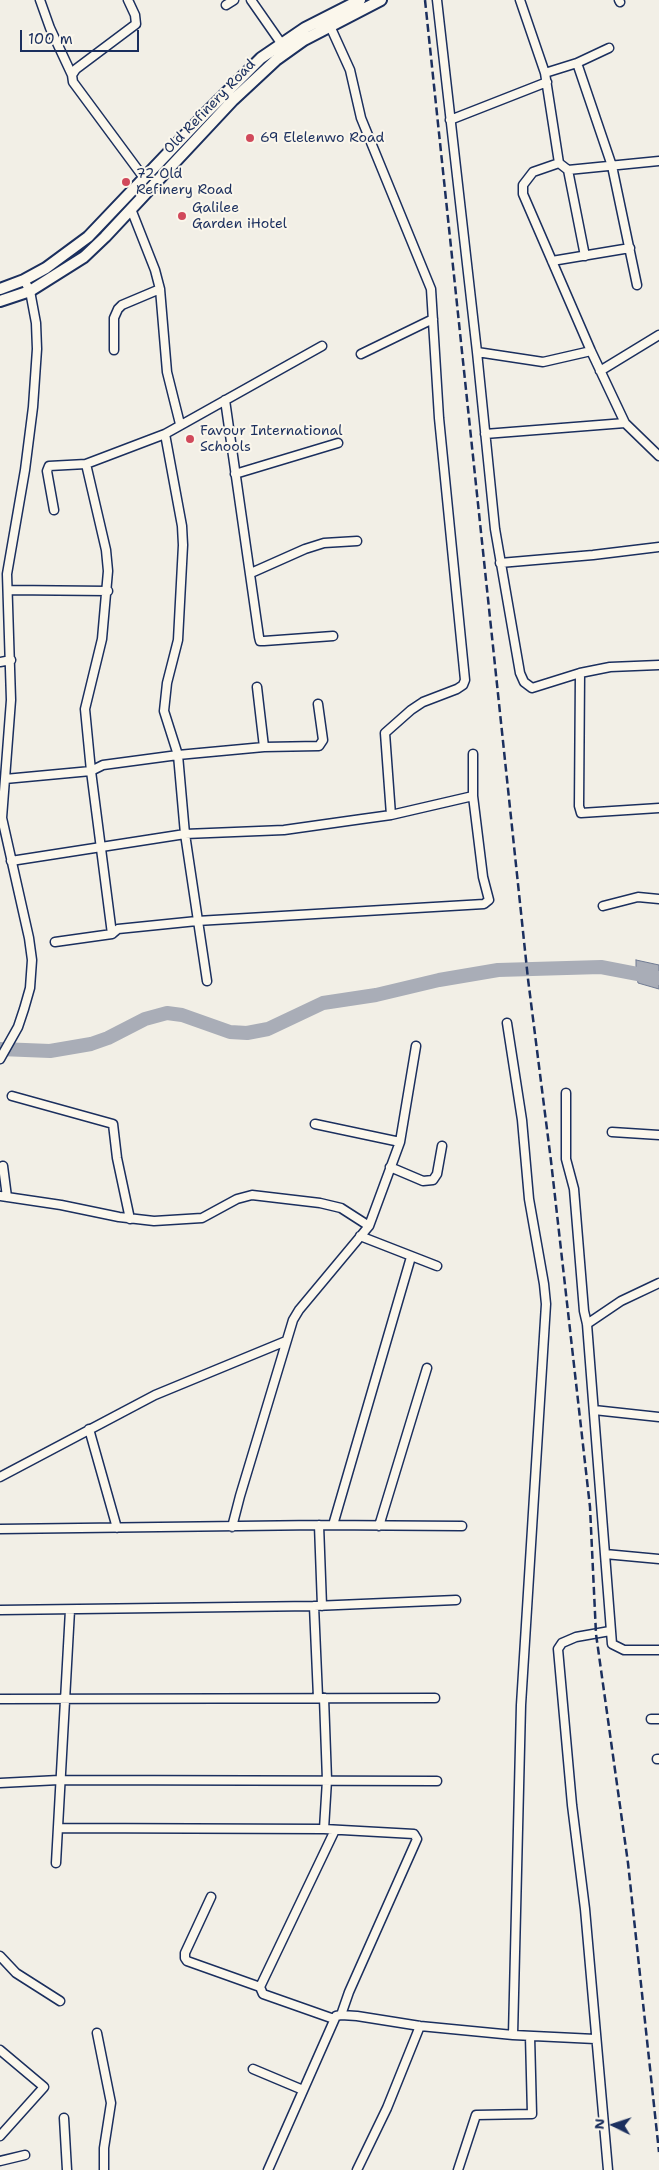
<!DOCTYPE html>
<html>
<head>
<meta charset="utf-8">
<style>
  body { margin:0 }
  #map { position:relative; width:659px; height:2170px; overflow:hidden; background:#f2efe6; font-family:"Shantell Sans",sans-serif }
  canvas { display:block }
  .north { position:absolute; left:589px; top:2100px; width:50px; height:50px; -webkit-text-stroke:4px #fbf7ec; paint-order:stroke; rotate:274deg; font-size:14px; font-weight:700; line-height:20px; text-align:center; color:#1b2f5e }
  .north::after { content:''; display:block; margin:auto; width:18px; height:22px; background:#1b2f5e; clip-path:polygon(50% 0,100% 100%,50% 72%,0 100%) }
  .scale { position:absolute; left:20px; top:30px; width:119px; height:22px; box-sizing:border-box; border:2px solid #1b2f5e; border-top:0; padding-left:6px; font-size:15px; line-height:18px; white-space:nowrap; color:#1b2f5e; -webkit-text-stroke:4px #fbf7ec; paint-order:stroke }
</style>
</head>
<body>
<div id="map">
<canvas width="659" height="2170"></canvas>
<div class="north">N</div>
<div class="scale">100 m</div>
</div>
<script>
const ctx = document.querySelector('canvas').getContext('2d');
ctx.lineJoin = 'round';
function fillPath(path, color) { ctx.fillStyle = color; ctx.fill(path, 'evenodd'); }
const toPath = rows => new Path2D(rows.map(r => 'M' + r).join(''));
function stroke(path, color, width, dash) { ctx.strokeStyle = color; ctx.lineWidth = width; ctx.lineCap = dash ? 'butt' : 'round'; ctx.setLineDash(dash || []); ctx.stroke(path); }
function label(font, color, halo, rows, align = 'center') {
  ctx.font = font + ' "Shantell Sans",sans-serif'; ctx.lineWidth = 4; ctx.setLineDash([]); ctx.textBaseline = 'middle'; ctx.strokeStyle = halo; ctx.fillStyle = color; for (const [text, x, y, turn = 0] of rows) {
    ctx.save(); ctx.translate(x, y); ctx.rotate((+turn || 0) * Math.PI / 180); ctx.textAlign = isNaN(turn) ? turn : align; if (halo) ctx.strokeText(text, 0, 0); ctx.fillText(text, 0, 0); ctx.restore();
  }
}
const water = toPath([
  [636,960,659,965,659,989,638,983,636,972,636,960]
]);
const river = toPath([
  [0,1049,50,1051,91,1044,108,1038,145,1019,167,1013,182,1015,230,1032,247,1033,268,1029,323,1003,376,995,439,980,498,970,601,967,659,978]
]);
const minor = toPath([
  [40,0,50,28,72,75],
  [128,0,135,15,136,24,76,69,72,75,73,82,144,178],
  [251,0,281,43],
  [437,0,477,352,495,529,520,673,524,682,532,688,580,673,610,667,659,665],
  [520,0,545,73,559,163,568,170,585,256],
  [619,0,620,2],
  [226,5,234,0],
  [330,26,350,70,361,118,431,289,439,418,465,680,463,685,457,689,423,702,411,710,385,733,391,815],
  [577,63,612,166,637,285],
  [545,73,577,63,609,48],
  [450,120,547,82],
  [559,163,533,172,523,185,523,194,591,351,625,423,659,456],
  [568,170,659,161],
  [131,209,155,270,160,289,167,372,180,424],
  [552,261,630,248],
  [114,350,114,318,118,309,122,305,160,289],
  [477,352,543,362,591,351],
  [361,354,433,319],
  [600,371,659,335],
  [225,400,259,637,260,641,264,641,333,636],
  [165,434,182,526,183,545,178,640,167,683,164,711,178,755,185,834,207,981],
  [485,434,625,423],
  [86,464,106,550,108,571,102,639,85,709,91,771,112,934],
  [235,474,338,443],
  [54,510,47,471,49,466,86,464,165,434,322,346],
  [500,563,593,555,659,547],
  [251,573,305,549,324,543,357,541],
  [8,590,108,591],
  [0,662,11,660],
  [580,673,579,806,581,813,659,808],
  [257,687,264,747],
  [5,779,91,771,103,765,178,755,264,747,319,746,323,740,318,704],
  [11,861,185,834,284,830,362,819,391,815,473,796],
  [603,906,638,897,659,899],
  [55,942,112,934,118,929,197,921,484,904,489,900,483,877,473,796,473,754],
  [507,1023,522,1120,529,1199,544,1284,546,1304,521,1705,513,2035],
  [0,1059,18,1027,24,1009,30,988,32,960,29,938,2,818,11,700,7,574,25,470,33,407,37,349,36,323,30,291,24,280],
  [566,1093,566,1159,574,1189,584,1311,587,1324,612,1644,624,1650,659,1650],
  [12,1096,113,1124,117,1158,130,1219],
  [315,1124,400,1142],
  [612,1132,659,1135],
  [3,1166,7,1197],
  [390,1167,423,1181,433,1180,437,1174,442,1146],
  [0,1196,61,1205,119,1217,154,1221,202,1218,237,1199,252,1195,320,1203,341,1208,369,1226],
  [360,1236,437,1266],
  [587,1324,621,1301,659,1283],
  [594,1410,659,1417],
  [89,1429,117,1528],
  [0,1477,155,1395,286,1341],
  [319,1525,322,1606],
  [333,1525,411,1257],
  [379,1526,427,1368],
  [232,1527,240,1496,293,1320,299,1310,369,1226,400,1142,416,1046],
  [0,1529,319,1525,462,1526],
  [605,1554,659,1559],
  [314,1606,318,1697],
  [0,1610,314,1606,456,1600],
  [0,1699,435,1698],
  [651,1719,659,1719],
  [657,1759,659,1759],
  [0,1783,59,1780,437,1781],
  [59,1828,324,1829,414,1834,417,1839,349,1992,341,2015],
  [324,1829,327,1780,324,1698],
  [56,1863,70,1610],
  [211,1897,185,1953,185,1958,187,1961,260,1987],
  [0,1956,16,1973,60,2001],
  [334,2019,263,1994,260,1987,335,1830],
  [97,2033,111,2103,104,2148,104,2170],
  [0,2050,44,2087,0,2136],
  [253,2069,303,2090],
  [64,2118,67,2170],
  [0,2161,25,2155],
  [268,2170,336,2016,341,2015,357,2016,420,2026,513,2035,595,2039],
  [357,2170,387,2108,420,2026],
  [458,2170,476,2115,532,2114,530,2036],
  [608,2170,585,1909,572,1805,558,1649,562,1643,576,1637,610,1631]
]);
const major = toPath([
  [0,289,24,280,46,268,88,237,205,114,261,58,305,28,360,0],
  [0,301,30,291,84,257,105,237,233,100,276,60,304,40,381,0]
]);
const rail = toPath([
  [425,0,528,979,551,1161,590,1507,596,1634,628,1863,659,2152]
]);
const markers = [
  [250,138,5,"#d1495b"],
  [126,182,5,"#d1495b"],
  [182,216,5,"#d1495b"],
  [190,439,5,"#d1495b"]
];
const streetNames = [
  ["Old Refinery Road",210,107,-46]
];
const poiNames = [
  ["69 Elelenwo Road",260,138],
  ["72 Old",136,174],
  ["Refinery Road",136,190],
  ["Galilee",192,208],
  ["Garden iHotel",192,224],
  ["Favour International",200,431],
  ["Schools",200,447]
];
fillPath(water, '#a9adb7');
stroke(water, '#707b93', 1);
stroke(river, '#a9adb7', 14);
stroke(minor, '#1b2f5e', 11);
stroke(major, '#1b2f5e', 14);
stroke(minor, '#fbf7ec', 8);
stroke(major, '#fbf7ec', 10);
stroke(rail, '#1b2f5e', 2.5, [8, 4]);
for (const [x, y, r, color] of markers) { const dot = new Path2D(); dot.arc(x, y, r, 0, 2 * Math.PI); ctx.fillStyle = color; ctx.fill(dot); stroke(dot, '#fbf7ec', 2); }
label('14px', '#1b2f5e', '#fbf7ec', streetNames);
label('14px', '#1b2f5e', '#fbf7ec', poiNames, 'left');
</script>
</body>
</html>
